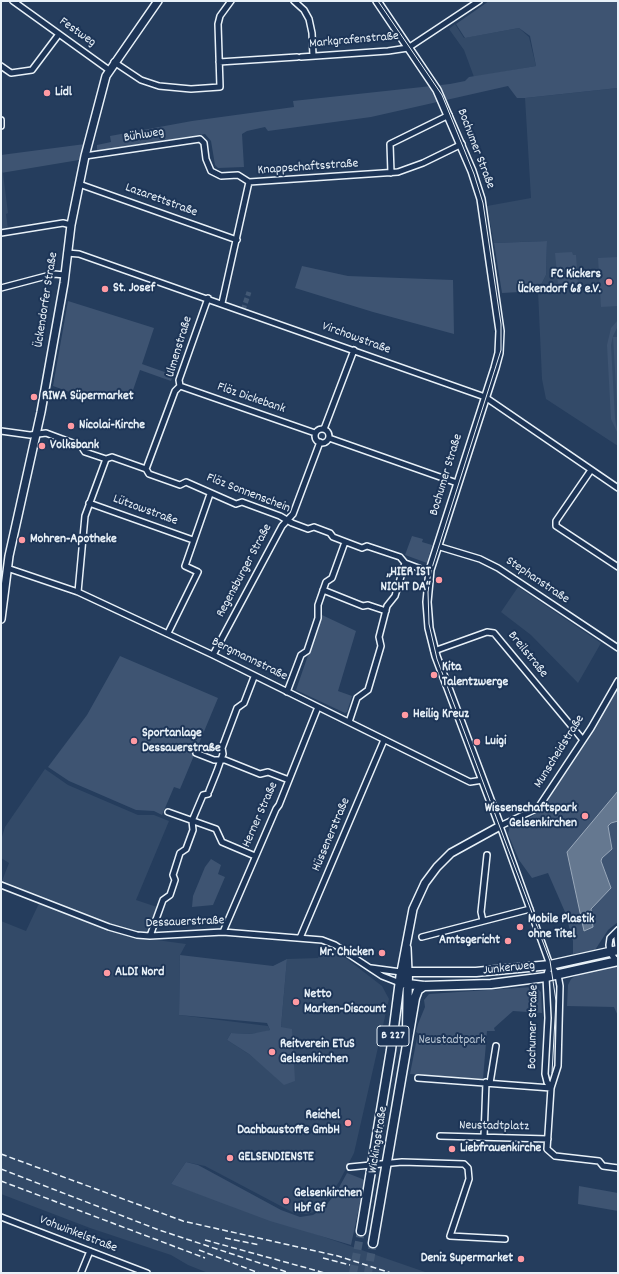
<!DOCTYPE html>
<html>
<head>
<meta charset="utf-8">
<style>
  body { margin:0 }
  #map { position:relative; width:619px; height:1274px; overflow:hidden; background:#253d5d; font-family:Dekko,sans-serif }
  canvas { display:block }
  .frame { position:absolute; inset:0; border:2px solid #e8f1f8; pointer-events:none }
</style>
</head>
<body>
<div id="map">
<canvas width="619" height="1274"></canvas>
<div class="frame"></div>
</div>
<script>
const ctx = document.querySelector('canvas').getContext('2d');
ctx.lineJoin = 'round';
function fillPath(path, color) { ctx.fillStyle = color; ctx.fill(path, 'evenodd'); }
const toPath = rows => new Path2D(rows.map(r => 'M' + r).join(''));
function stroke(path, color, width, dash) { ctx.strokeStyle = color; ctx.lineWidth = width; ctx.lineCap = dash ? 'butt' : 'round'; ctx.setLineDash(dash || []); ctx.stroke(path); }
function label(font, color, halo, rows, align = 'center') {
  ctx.font = font + ' Dekko,sans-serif'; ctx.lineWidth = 4; ctx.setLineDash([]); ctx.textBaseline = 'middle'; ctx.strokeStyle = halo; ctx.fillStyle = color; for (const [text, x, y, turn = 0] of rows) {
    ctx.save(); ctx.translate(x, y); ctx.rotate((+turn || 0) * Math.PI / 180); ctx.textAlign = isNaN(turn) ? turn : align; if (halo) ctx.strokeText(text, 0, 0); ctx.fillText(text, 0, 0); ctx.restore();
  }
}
const built = toPath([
  [455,24,464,38,519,28,529,37,536,66,474,77,464,50,449,29],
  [618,88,618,446,546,399,542,379,538,291,546,275,547,241,494,243,487,206,531,198,525,98],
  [1,173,3,173,8,213,6,214,8,229,1,230],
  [518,587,601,643,578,683,531,635,501,612],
  [45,769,68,785,138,815,154,815,169,821,136,900,160,908,149,939,186,944,180,955,179,1015,268,1026,270,1030,261,1033,251,1034,231,1033,227,1040,249,1054,284,1084,281,1027,287,959,318,958,324,946,347,959,382,986,389,999,354,1153,339,1182,322,1206,314,1212,307,1214,294,1213,205,1166,186,1162,171,1184,428,1273,208,1273,188,1265,171,1255,90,1228,1,1194,1,921,26,931,42,897,2,881,9,863,1,858,1,840,5,827]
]);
const green = toPath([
  [489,1,618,1,618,88,525,98,517,98,508,86,371,117,268,131,265,127,247,131,242,134,244,167,218,168,215,165,211,141,205,134,97,151,97,145,111,142,110,136,192,121,294,107,293,101,450,84,465,81,469,77,536,66,530,36,519,28,465,38,456,24],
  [85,144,79,160,1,173,1,155],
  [547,241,546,275,538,291,502,293,494,243],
  [572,252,573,255,576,255,578,284,558,285,555,253],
  [618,257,618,306,601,307,598,258],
  [302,266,348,276,453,280,454,334,373,312,295,288],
  [68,301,154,328,142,364,173,375,171,381,140,370,132,393,126,391,120,395,112,398,94,395,92,400,53,386],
  [618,320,618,326,613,336,611,345,615,418,618,434,611,419,607,345,611,328],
  [613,337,618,337,618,422],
  [412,536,423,539,422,542,432,545,427,563,405,555],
  [322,615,356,631,338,691,352,696,347,712,345,713,296,690],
  [120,656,218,698,180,789,174,787,162,815,154,811,136,810,69,781,48,767,87,715],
  [618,684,618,922,608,930,595,950,573,954,573,941,565,912,548,873,532,878,519,860,508,834,510,825,531,817,543,808],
  [211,859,221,865,218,874,225,877,213,905,192,907,193,896,205,867],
  [180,955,273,966,287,959,281,1027,292,1029,295,1081,284,1085,249,1054,227,1040,231,1033,251,1034,270,1030,267,1023,179,1015],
  [618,965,618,1016,614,1007,567,1006,568,985,571,979,577,975],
  [532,987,536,987,541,992,542,1013,513,1011,494,1028,495,1031,487,1031,483,1079,410,1074,418,1033,416,1032,418,1024,425,1007,424,1000,429,994],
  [186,1162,198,1165,281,1210,300,1217,313,1215,323,1209,336,1193,347,1173,365,1180,351,1245,270,1221,171,1184],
  [579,1186,618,1193,618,1211,578,1204]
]);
const water = toPath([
  [618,791,618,821,611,823,608,826,612,849,602,858,601,861,611,888,591,909,593,927,584,931,567,852,618,791]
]);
const streetTunnel = toPath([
  [243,310,249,292]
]);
const primaryTunnel = toPath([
  [353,1273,361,1231],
  [368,1273,373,1243]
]);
const street = toPath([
  [13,1,109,70],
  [294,1,304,10,309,19,312,33,313,56],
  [301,57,388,51,408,48,479,1],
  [114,62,141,80,159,86,191,89,220,87,218,24,220,16,231,1],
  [219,62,297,57],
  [1,66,11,73,32,70,59,34],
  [1,120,1,126],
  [85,156,200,139,204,143,206,159,211,171,221,176,238,175,249,182],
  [391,173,390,144,449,115],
  [79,184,237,240],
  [1,233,63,223,71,225],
  [67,253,79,254,485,397,618,488],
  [1,288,54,274,65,275],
  [222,303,249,182,398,172,423,163,462,144],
  [180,386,315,433],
  '315 436a7 7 0 1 1 14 0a7 7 0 1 1-14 0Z',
  [324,429,354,350],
  [1,431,30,435,46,433,81,446,85,452,106,459,112,457,146,469,149,474,180,485,186,482,236,504,242,502,280,516,292,523,308,529,314,527,330,533,333,537,362,548,367,546,400,557,405,563,429,572],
  [329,438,457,483],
  [146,469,175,391,180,386,179,380,208,298],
  [591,470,556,521,556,526,618,567],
  [89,503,193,540],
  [437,546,480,559,498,568,618,648],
  [7,568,78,592,213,655,470,782,483,780],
  [323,590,363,606,368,605,386,611],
  [78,592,85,516,106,459],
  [168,633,198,572,185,566,210,494],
  [434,651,487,632,494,633,583,740],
  [213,655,282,526,293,514,320,442],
  [618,681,591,728,538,808,500,826,550,965,558,975,560,986,558,1066,551,1088,547,1149,555,1156,599,1161,603,1166,618,1168],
  [287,692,301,655,307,651,318,618,318,605,326,582,332,578,345,542],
  [349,722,357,698,368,690,381,646,379,637,387,606,395,596,405,563],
  [196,753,214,760,225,760,260,774,268,772,289,780],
  [209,791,217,771,223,754,222,748,237,708,244,703,254,677],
  [168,812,216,829,222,842,255,856],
  [1,885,109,927,137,935,150,936,223,932,322,940,335,945,382,976,400,983],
  [483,921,481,912,487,855],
  [223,932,276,809,279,805,318,707],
  [618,932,617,938,618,947],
  [150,936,163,900,170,895,175,880,173,875,180,853,186,849,193,830,192,821,203,795,208,794],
  [422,937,530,909],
  [300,938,384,740],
  [616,961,610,952,609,945,610,938,618,930],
  [550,965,546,977,548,1018,545,1074,547,1082,551,1088],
  [371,968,401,972],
  [418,1078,551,1088],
  [490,1083,496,1046],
  [440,1136,548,1139],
  [484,1137,486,1082],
  [350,1167,402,1162,464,1164,468,1168,469,1179,450,1236,505,1239],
  [1,1217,147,1273],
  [81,1273,90,1251]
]);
const secondary = toPath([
  [377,1,437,90,472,171,481,199,500,331,499,353,495,368,430,570,427,602,429,628,436,656,500,826,451,853,437,867,425,883,413,909,401,972],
  [1,619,9,556,41,412,64,283,71,225,85,156,106,76,158,1],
  [407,948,408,972]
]);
const primary = toPath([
  [400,983,424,986,491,984,546,977,618,961],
  [407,1031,408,972],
  [361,1231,391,1050,401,972,476,972,550,965,618,950],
  [373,1243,415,998,418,990,424,986]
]);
const tram = toPath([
  [378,1,442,95,474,174,483,203,501,324,501,350,431,571,428,592,429,624,437,659,550,961,556,1001,552,1073]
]);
const rail = toPath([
  [1,1154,183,1221,338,1256,391,1273],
  [1,1169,159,1230,290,1273],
  [1,1181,205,1258],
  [225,1238,260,1245],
  [205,1240,325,1273],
  [199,1250,259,1273],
  [323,1258,350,1265]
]);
const markers = [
  [47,93,4,"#ff9aa2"],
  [609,282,4,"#ff9aa2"],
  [105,289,4,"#ff9aa2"],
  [34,397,4,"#ff9aa2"],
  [71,426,4,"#ff9aa2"],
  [42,446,4,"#ff9aa2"],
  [22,540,4,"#ff9aa2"],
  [439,580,4,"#ff9aa2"],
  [434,675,4,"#ff9aa2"],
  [405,715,4,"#ff9aa2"],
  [134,741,4,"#ff9aa2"],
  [477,742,4,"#ff9aa2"],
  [585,816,4,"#ff9aa2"],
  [520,927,4,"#ff9aa2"],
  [508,941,4,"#ff9aa2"],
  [382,953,4,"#ff9aa2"],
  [107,973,4,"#ff9aa2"],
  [296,1002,4,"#ff9aa2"],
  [272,1052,4,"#ff9aa2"],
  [348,1123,4,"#ff9aa2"],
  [452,1149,4,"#ff9aa2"],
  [230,1158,4,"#ff9aa2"],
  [286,1201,4,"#ff9aa2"],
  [521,1259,4,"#ff9aa2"]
];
const shields = [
  [393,1036,32]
];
const shieldNames = [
  ["B 227",393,1036]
];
const streetNames = [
  ["Festweg",77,33,35],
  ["Markgrafenstraße",354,41,-5],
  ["Bühlweg",144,136,-9],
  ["Bochumer Straße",475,149,69],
  ["Knappschaftsstraße",308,168,-4],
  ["Lazarettstraße",161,201,20],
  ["Ückendorfer Straße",47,300,-81],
  ["Virchowstraße",356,339,20],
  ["Ulmenstraße",180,347,-73],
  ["Flöz Dickebank",251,399,19],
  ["Bochumer Straße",447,475,-73],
  ["Flöz Sonnenschein",248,494,21],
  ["Lützowstraße",145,511,20],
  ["Regensburger Straße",245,571,-62],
  ["Stephanstraße",537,581,34],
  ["Breilstraße",527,655,51],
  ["Bergmannstraße",249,660,26],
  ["Munscheidstraße",560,752,-58],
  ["Herner Straße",261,815,-66],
  ["Hüssenerstraße",332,835,-67],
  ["Dessauerstraße",185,923,-2],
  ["Junkerweg",509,969,-6],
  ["Bochumer Straße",534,1027,-89],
  ["Neustadtplatz",494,1127,1],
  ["Wickingstraße",379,1140,-81],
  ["Vohwinkelstraße",78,1235,21]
];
const poiNames = [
  ["Lidl",55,93],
  ["FC Kickers",601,275,"right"],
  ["Ückendorf 68 e.V.",601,290,"right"],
  ["St. Josef",113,289],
  ["RIWA Süpermarket",42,397],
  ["Nicolai-Kirche",79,426],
  ["Volksbank",50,446],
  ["Mohren-Apotheke",30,540],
  ["„HIER IST",431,573,"right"],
  ["NICHT DA“",431,588,"right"],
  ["Kita",442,668],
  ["Talentzwerge",442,683],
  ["Heilig Kreuz",413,715],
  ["Sportanlage",142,734],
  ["Dessauerstraße",142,749],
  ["Luigi",485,742],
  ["Wissenschaftspark",577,809,"right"],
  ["Gelsenkirchen",577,824,"right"],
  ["Mobile Plastik",528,920],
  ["ohne Titel",528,935],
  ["Amtsgericht",500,941,"right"],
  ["Mr. Chicken",374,953,"right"],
  ["ALDI Nord",115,973],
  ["Netto",304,995],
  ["Marken-Discount",304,1010],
  ["Reitverein ETuS",280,1045],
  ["Gelsenkirchen",280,1060],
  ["Reichel",340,1116,"right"],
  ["Dachbaustoffe GmbH",340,1131,"right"],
  ["Liebfrauenkirche",460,1149],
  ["GELSENDIENSTE",238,1158],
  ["Gelsenkirchen",294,1194],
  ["Hbf Gf",294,1209],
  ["Deniz Supermarket",513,1259,"right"]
];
const parkNames = [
  ["Neustadtpark",452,1041]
];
fillPath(built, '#334a68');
fillPath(green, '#3e5472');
fillPath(water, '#657890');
stroke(water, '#99a8ba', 1);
stroke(streetTunnel, '#425874', 5, [5, 2.5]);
stroke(primaryTunnel, '#425874', 8, [8, 4]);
stroke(street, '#e8f1f8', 8);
stroke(secondary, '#e8f1f8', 10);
stroke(primary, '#e8f1f8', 11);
stroke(street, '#1d3557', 5);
stroke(secondary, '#1d3557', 7);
stroke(primary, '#1d3557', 8);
stroke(tram, '#e8f1f8', 1);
stroke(rail, '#e8f1f8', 1.5, [6, 3]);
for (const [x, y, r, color] of markers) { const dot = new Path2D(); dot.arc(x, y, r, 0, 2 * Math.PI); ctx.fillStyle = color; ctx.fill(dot); stroke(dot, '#1d3557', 1.5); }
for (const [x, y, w] of shields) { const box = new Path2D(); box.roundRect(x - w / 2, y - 10, w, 20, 3); ctx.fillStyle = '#1d3557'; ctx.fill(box); stroke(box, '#e8f1f8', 1); }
label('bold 12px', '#e8f1f8', null, shieldNames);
label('13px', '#e8f1f8', '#1d3557', streetNames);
label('bold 13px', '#e8f1f8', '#1d3557', poiNames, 'left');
label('13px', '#b5c2d0', '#1d3557', parkNames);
</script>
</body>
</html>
